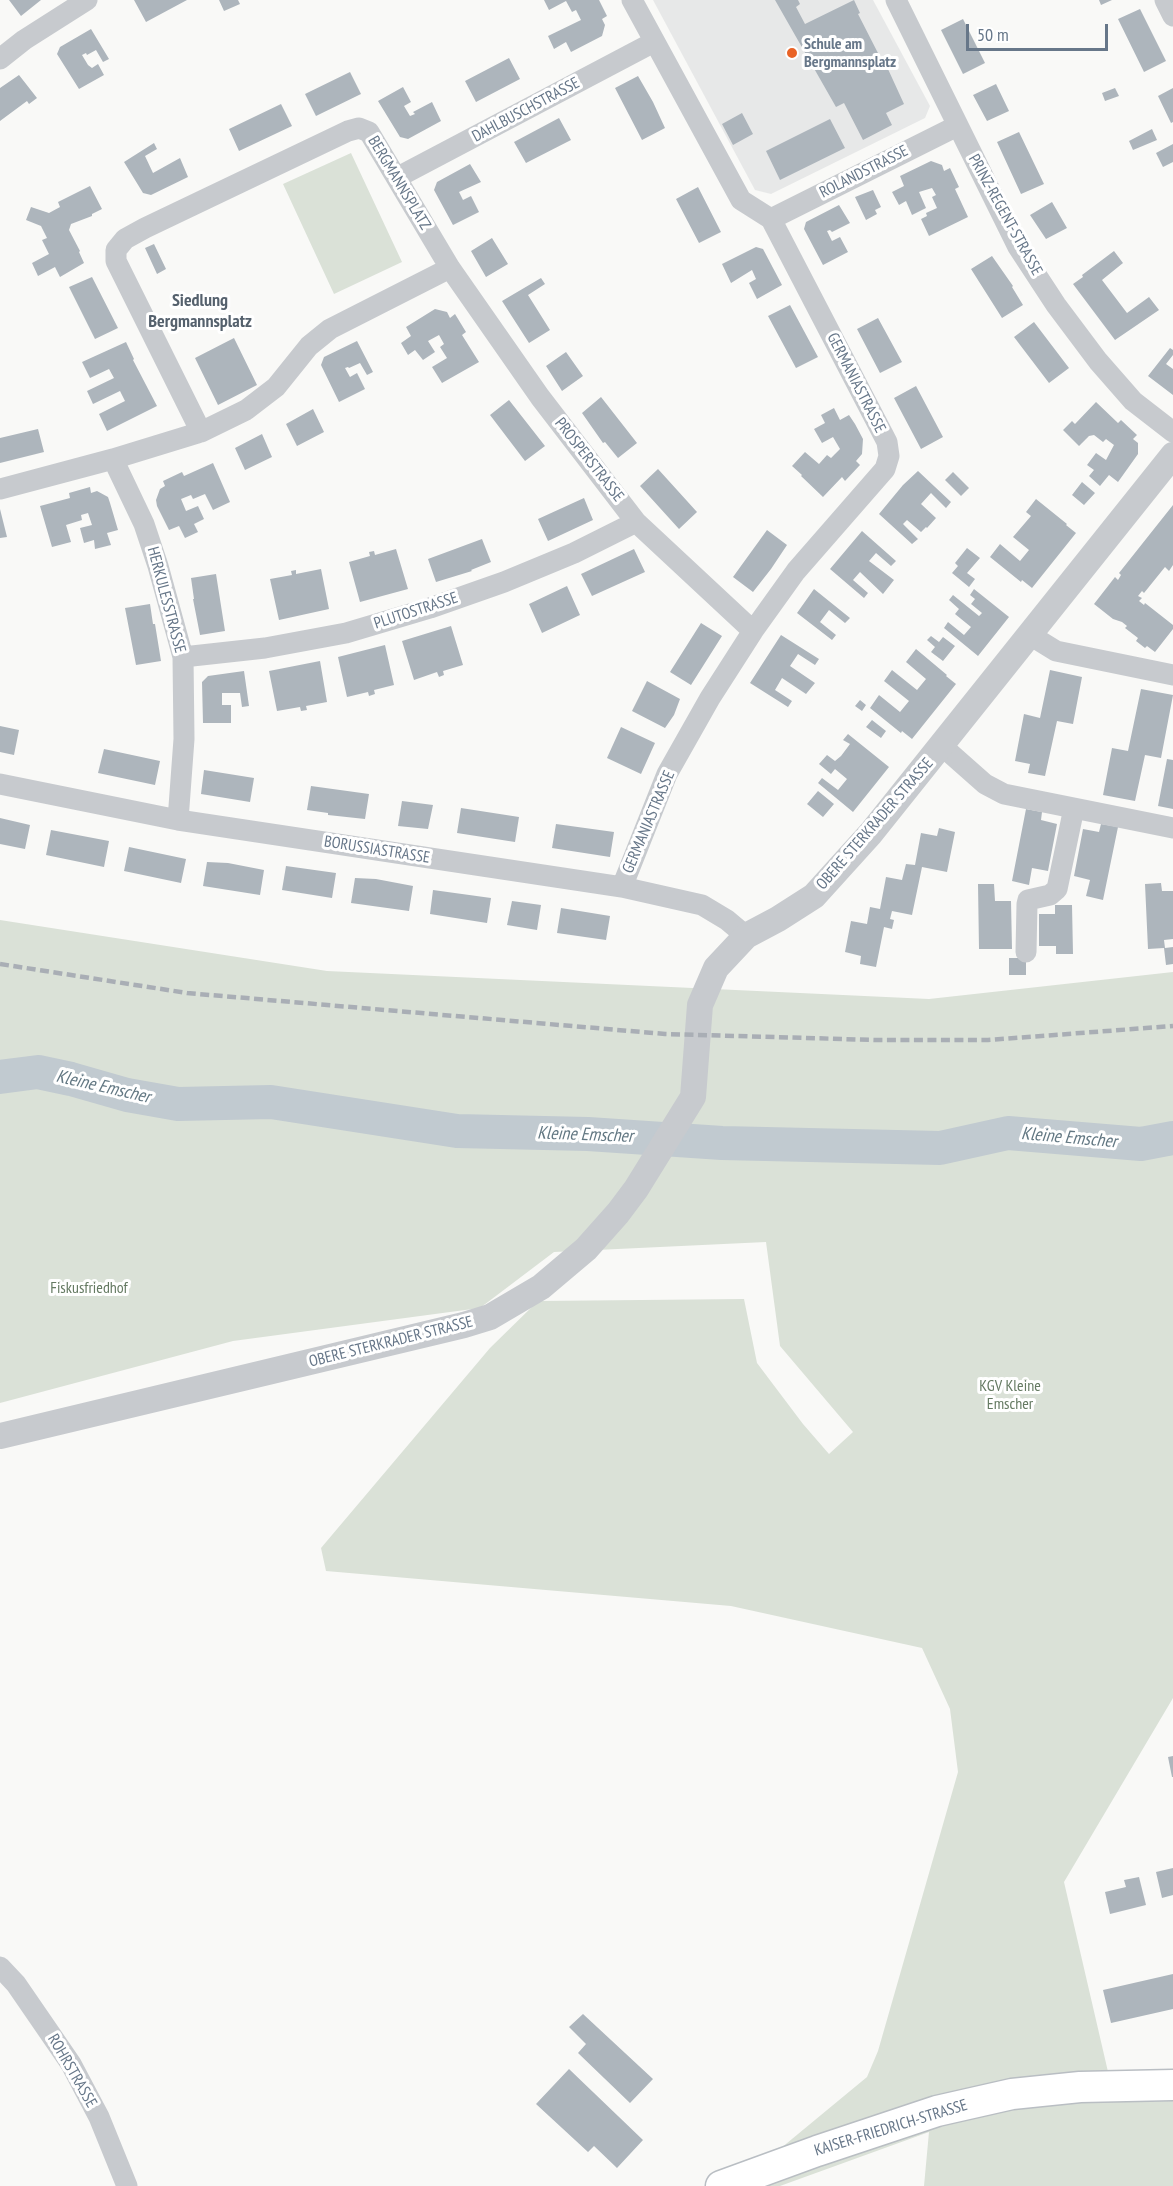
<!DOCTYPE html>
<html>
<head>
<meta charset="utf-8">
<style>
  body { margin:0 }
  #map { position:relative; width:1173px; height:2186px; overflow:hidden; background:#f9f9f7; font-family:"PT Sans Narrow",sans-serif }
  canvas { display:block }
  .scale { position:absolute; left:966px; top:24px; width:142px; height:27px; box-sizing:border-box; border:3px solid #677789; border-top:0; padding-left:8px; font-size:18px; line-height:21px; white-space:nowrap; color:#677789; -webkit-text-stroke:4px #fff; paint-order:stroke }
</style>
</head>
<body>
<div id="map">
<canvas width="1173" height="2186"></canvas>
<div class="scale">50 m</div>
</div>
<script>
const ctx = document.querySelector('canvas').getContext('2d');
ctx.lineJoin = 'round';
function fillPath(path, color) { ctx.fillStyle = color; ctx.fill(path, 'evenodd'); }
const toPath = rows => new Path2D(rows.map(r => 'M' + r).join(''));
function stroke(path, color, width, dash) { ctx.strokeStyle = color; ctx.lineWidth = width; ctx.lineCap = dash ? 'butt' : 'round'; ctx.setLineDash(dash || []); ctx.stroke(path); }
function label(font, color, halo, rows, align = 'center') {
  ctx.font = font + ' "PT Sans Narrow",sans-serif'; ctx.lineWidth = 6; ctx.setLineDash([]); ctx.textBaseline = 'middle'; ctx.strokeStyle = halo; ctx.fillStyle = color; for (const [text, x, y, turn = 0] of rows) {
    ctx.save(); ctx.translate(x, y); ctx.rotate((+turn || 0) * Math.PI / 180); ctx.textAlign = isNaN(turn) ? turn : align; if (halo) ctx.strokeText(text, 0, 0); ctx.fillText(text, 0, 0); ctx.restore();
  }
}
const built = toPath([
  [653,0,873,0,930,106,925,118,771,194,755,190]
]);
const green = toPath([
  [351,153,402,262,334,294,283,184],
  [0,920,327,971,929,999,1173,972,1173,1698,1064,1882,1115,2102,1173,2101,1173,2186,924,2186,929,2132,780,2186,745,2186,746,2177,867,2077,878,2051,958,1772,950,1709,922,1648,731,1606,326,1571,321,1548,490,1348,538,1301,744,1299,757,1363,803,1424,829,1454,853,1432,780,1346,766,1242,554,1252,480,1308,233,1341,0,1403]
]);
const river = toPath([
  [0,1077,38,1072,71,1079,127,1095,178,1104,271,1102,457,1131,588,1134,722,1143,940,1148,1008,1133,1141,1144,1173,1138]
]);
const building = toPath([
  [9,0,41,0,21,16],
  [134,0,187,0,146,22],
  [219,0,238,0,240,4,224,11],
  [544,0,599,0,607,16,602,19,605,25,602,36,571,52,566,42,554,49,548,36,581,20,576,10,572,12,566,1,549,10],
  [775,0,798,0,800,4,796,7,805,24,854,0,860,13,858,14,880,57,882,56,904,104,886,113,892,125,863,140,844,103,836,107],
  [1099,0,1112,0,1101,5],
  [1140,9,1166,61,1144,72,1118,19],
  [963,19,985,63,963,74,941,30],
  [91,29,109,59,103,62,96,50,87,55,86,53,82,55,88,65,92,68,98,64,104,75,79,89,57,54,60,47],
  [509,58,520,79,476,102,465,81],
  [350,72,361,94,316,116,305,94],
  [19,75,37,98,29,104,27,101,0,121,0,88],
  [638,76,653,102,665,128,642,140,615,88],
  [996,84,1009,111,987,121,973,95],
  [403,87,411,102,404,106,410,116,415,114,413,112,432,102,441,121,408,139,400,137,378,101],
  [1115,88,1119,96,1105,101,1102,93],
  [1173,88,1173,122,1171,123,1158,96],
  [281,104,292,126,239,151,229,129],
  [742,113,753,134,733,145,722,124],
  [559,118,571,140,526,163,514,142],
  [830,119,845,148,780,180,766,151],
  [1152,129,1157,140,1133,150,1129,141],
  [1019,132,1044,184,1021,194,997,142],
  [154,143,157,149,145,156,153,173,180,158,188,177,151,195,143,193,124,162],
  [1173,144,1173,162,1163,167,1156,153],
  [931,161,942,165,944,171,950,168,959,187,955,189,968,217,929,236,921,219,927,216,926,213,937,208,932,197,936,195,932,188,919,192,926,208,912,215,906,201,899,205,892,192,904,186,900,176],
  [470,164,481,182,459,192,463,200,471,196,479,212,453,225,434,190,437,182],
  [90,186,102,209,92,214,92,216,71,224,69,230,80,251,79,252,84,263,60,277,55,267,38,276,32,263,49,254,42,240,47,238,41,226,26,220,31,207,49,213,60,207,58,202],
  [698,187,721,232,699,243,676,199],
  [873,190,881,207,875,210,877,214,866,220,855,197],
  [1052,202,1067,228,1046,239,1030,215],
  [839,205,850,223,832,232,830,230,827,231,832,241,840,237,848,252,823,265,804,229,806,222],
  [492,238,508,264,486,277,471,251],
  [154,244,166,269,157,274,145,248],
  [756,247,763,249,782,285,757,299,749,283,756,279,752,270,731,283,722,264],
  [1114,251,1123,263,1102,280,1127,313,1149,297,1159,310,1115,340,1073,284,1083,277,1082,275],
  [992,256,1013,286,1012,287,1023,305,1002,318,971,269],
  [92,277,118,328,95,339,69,287],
  [541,278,545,284,528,295,550,330,529,343,502,301],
  [790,305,818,357,796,368,768,316],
  [435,309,447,312,450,318,455,314,466,332,462,335,479,362,442,383,432,367,447,358,440,347,444,344,439,335,428,341,435,352,423,360,415,350,408,355,401,343,411,336,406,327],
  [878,318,902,362,880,373,857,329],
  [1034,322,1069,368,1049,383,1014,337],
  [234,338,257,385,218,405,195,358],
  [357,341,373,372,367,375,360,363,349,368,348,367,345,368,350,377,357,373,365,389,339,402,321,365,324,357],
  [126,342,134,359,133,360,157,406,107,431,99,414,125,401,120,391,93,404,87,391,114,378,109,369,90,378,82,362],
  [1170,348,1173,350,1173,355,1166,364,1173,369,1173,395,1148,376],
  [566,352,583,376,562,391,546,366],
  [916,386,943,437,921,449,894,398],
  [601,397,637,443,618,458,605,442,603,443,582,413],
  [509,400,545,446,525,461,490,415],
  [1096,402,1118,423,1121,420,1137,435,1133,439,1138,443,1138,454,1118,482,1109,475,1100,486,1089,476,1094,470,1087,465,1096,453,1106,460,1114,445,1106,439,1103,442,1094,435,1089,436,1079,446,1063,430,1072,421,1075,424],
  [834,408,840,420,849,415,855,424,863,439,862,454,856,461,860,465,845,481,842,477,823,497,801,476,802,475,792,466,805,452,819,464,827,455,831,458,840,449,833,437,822,443,814,429,825,423,821,415],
  [313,409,324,432,297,446,286,424],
  [38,429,44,452,0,463,0,438],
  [262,434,272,457,245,470,235,448],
  [213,463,230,502,213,510,205,494,193,499,191,495,181,499,186,511,198,506,204,519,194,524,198,532,185,538,179,526,169,530,157,506,156,500,160,489,165,486,163,481,182,472,184,476],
  [658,469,697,512,679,529,640,486],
  [918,471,951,502,946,508,931,493,921,504,936,518,927,528,926,527,921,532,907,520,903,524,918,539,912,544,879,514,903,485],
  [953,472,969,488,961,496,945,480],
  [1082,482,1095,493,1084,505,1072,495],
  [90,487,91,493,97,491,108,497,110,503,118,530,107,533,111,545,95,549,94,540,84,543,80,528,92,525,88,513,81,515,82,520,66,525,71,542,52,547,40,506,70,498,69,493],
  [584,498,593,520,548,541,538,519],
  [1036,499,1067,524,1066,525,1076,533,1032,588,1022,580,1021,582,990,557,1000,544,1020,561,1029,550,1013,537,1031,516,1026,512],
  [1173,505,1173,565,1169,571,1165,567,1144,593,1142,591,1138,596,1142,598,1139,601,1144,605,1145,603,1173,625,1173,629,1155,652,1147,646,1145,648,1136,641,1138,638,1125,628,1127,626,1122,622,1113,619,1094,604,1115,577,1118,580,1121,575,1119,573],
  [0,509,7,537,0,538],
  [767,530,787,545,771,569,753,592,733,577],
  [862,531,896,561,891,566,876,553,869,561,894,580,883,594,860,572,853,580,868,593,864,598,830,569],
  [482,539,491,562,471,570,472,571,436,582,428,559],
  [967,548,980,558,967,573,975,579,969,587,952,573,958,566,955,563],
  [396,549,408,589,360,602,349,562,370,556,369,552,374,551,375,555],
  [634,549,645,572,592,596,581,574],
  [321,569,329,609,279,620,270,579,292,575,291,571,296,570,296,574],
  [216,574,225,631,200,635,193,599,194,599,191,578],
  [567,586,580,615,542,633,529,604],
  [814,589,850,618,845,623,829,610,820,622,836,635,832,640,797,613],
  [974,589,1009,617,978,656,944,628,948,622,964,635,971,627,955,614,959,609,949,600,953,595,979,616,982,613,971,604,975,599,970,595],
  [150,604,153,624,155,624,161,661,136,665,125,608],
  [701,623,722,636,691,685,670,672],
  [451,626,463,665,443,671,444,675,439,677,437,672,414,680,402,641],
  [781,635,819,659,815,665,798,654,790,666,815,683,806,694,782,678,775,690,792,701,788,707,750,683],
  [931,636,939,642,943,637,955,646,943,661,931,652,935,647,927,640],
  [385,645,394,685,374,690,375,694,369,696,368,692,347,697,338,657],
  [916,649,947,675,946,676,956,684,912,739,902,731,901,733,870,708,879,695,900,712,909,701,884,681,892,670,917,690,926,679,906,662],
  [320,661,327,702,306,706,307,710,301,711,300,707,277,711,269,671],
  [1050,670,1082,677,1073,724,1057,721,1045,776,1028,773,1030,764,1015,761,1024,714,1040,718],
  [244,671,249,706,242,707,240,693,222,693,222,705,231,705,231,723,203,723,202,682,208,676],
  [647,681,680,699,674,715,665,728,632,711],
  [1141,689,1173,695,1161,758,1145,755,1135,801,1103,795,1112,748,1128,751],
  [860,700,866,705,862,711,855,706],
  [872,720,886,731,881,738,866,727],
  [0,726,19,730,14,755,0,752],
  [621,727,655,743,641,774,607,758],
  [848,734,889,767,853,812,818,783,822,778,838,790,847,779,835,769,831,774,819,764,827,755,835,761,841,756,850,744,843,740],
  [104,749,160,761,155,785,98,773],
  [1167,759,1173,760,1173,809,1158,806],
  [204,770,254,778,250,802,201,794],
  [311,786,369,794,365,819,328,815,328,813,307,810],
  [818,791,834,804,823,817,807,804],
  [402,801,433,805,428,829,398,826],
  [461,808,519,817,515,842,457,833],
  [1026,809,1042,812,1041,820,1057,824,1048,871,1032,868,1029,885,1012,881],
  [0,818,30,825,25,849,0,844],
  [556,824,614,832,610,857,552,848],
  [1101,824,1118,827,1103,900,1086,896,1090,880,1074,876,1083,829,1099,832],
  [939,828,955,832,947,872,922,867,912,915,892,911,890,919,894,920,892,929,884,927,876,967,860,964,861,956,845,952,851,921,867,924,870,907,880,909,886,877,902,880,906,864,915,865,921,833,937,836],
  [51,830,109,841,104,867,46,855],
  [129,847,186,859,181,883,124,871],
  [207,862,228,863,264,870,260,895,203,886],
  [286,866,336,873,332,898,282,890],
  [355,878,376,879,413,886,409,911,351,903],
  [1161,883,1162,891,1173,891,1173,939,1164,940,1165,948,1173,947,1173,964,1166,965,1164,948,1148,949,1145,884],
  [978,884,994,884,995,901,1011,901,1012,949,979,949],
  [433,890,491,898,487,923,430,914],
  [512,901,541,905,537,930,507,925],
  [1055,905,1072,905,1073,954,1056,954,1056,946,1039,946,1039,914,1055,914],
  [561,908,610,916,606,940,557,933],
  [1009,958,1026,958,1026,975,1009,975],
  [1173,1756,1173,1777,1172,1777,1168,1757],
  [1173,1868,1173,1895,1162,1898,1156,1872],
  [1139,1877,1146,1905,1110,1914,1105,1892,1126,1887,1124,1880],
  [1173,1974,1173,2009,1111,2023,1103,1990],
  [583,2014,653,2079,630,2103,578,2053,586,2044,569,2027],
  [569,2069,643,2140,617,2168,594,2146,588,2152,536,2104]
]);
const minor = toPath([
  [896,0,1018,247,1056,305,1098,361,1133,401,1173,432],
  [1165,0,1173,16],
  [0,59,24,40,87,0],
  [398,177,654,42],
  [771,219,957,126],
  [201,432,116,261,116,250,125,239,145,228,348,131,359,128,369,132,450,268,540,397,636,522,753,631],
  [113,459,144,524,158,566,183,657,184,739,178,820],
  [0,489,113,459,201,432,246,410,276,387,309,346,330,329,450,268],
  [1030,635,1056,651,1173,675],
  [183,657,265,648,346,633,430,608,504,582,574,553,636,522],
  [942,746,985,784,1004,794,1173,828],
  [0,784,178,820,622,887,702,905,727,920,746,936],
  [622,887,667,774,710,698,753,631,796,571,885,469,889,456,887,442,771,219,741,200,632,0],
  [1026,952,1027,904,1028,900,1050,895,1057,889,1074,808],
  [0,1967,16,1984,71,2064,99,2117,127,2186]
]);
const tertiary = toPath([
  [0,1436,464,1325,490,1317,541,1287,586,1249,618,1213,636,1189,693,1097,700,1005,716,968,746,936,778,919,814,896,871,833,1173,455]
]);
const secondary = toPath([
  [721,2186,817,2151,937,2111,1012,2094,1080,2087,1173,2085]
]);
const rail = toPath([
  [0,964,187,993,665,1034,877,1040,988,1040,1173,1026]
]);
const markers = [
  [792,53,6,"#e96326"]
];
const poiNames = [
  ["Schule am",804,44],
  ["Bergmannsplatz",804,62]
];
const streetNames = [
  ["DAHLBUSCHSTRASSE",526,110,-28],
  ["ROLANDSTRASSE",864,172,-27],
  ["BERGMANNSPLATZ",399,183,59],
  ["PRINZ-REGENT-STRASSE",1005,215,61],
  ["GERMANIASTRASSE",856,383,63],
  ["PROSPERSTRASSE",589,460,52],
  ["HERKULESSTRASSE",166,600,75],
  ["PLUTOSTRASSE",416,611,-18],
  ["GERMANIASTRASSE",649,822,-67],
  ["OBERE STERKRADER STRASSE",875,824,-49],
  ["BORUSSIASTRASSE",377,850,9],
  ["OBERE STERKRADER STRASSE",391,1342,-14],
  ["ROHRSTRASSE",72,2071,60],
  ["KAISER-FRIEDRICH-STRASSE",891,2128,-17]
];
const parkNames = [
  ["Fiskusfriedhof",89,1288],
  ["KGV Kleine",1010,1386],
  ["Emscher",1010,1404]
];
const neighbourhoodNames = [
  ["Siedlung",200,301],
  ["Bergmannsplatz",200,322]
];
const waterNames = [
  ["Kleine Emscher",103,1087,13],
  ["Kleine Emscher",585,1135,2],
  ["Kleine Emscher",1069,1138,5]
];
fillPath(built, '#e7e8e8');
fillPath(green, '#dae1d7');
stroke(river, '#c1cad0', 34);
fillPath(building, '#adb5bc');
stroke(secondary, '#b9bec3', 33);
stroke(minor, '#c7cace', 21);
stroke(tertiary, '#c7cace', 26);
stroke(secondary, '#fff', 30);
stroke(rail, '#a9aeb5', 4.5, [9, 4.5]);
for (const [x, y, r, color] of markers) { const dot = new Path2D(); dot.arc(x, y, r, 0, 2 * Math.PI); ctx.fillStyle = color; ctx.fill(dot); stroke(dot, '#fff', 2); }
label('bold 16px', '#677789', '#fff', poiNames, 'left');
label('16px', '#677789', '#fff', streetNames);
label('16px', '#657a62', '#fff', parkNames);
label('bold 18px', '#55616d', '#fff', neighbourhoodNames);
label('italic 18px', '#637883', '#fff', waterNames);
</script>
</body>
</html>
